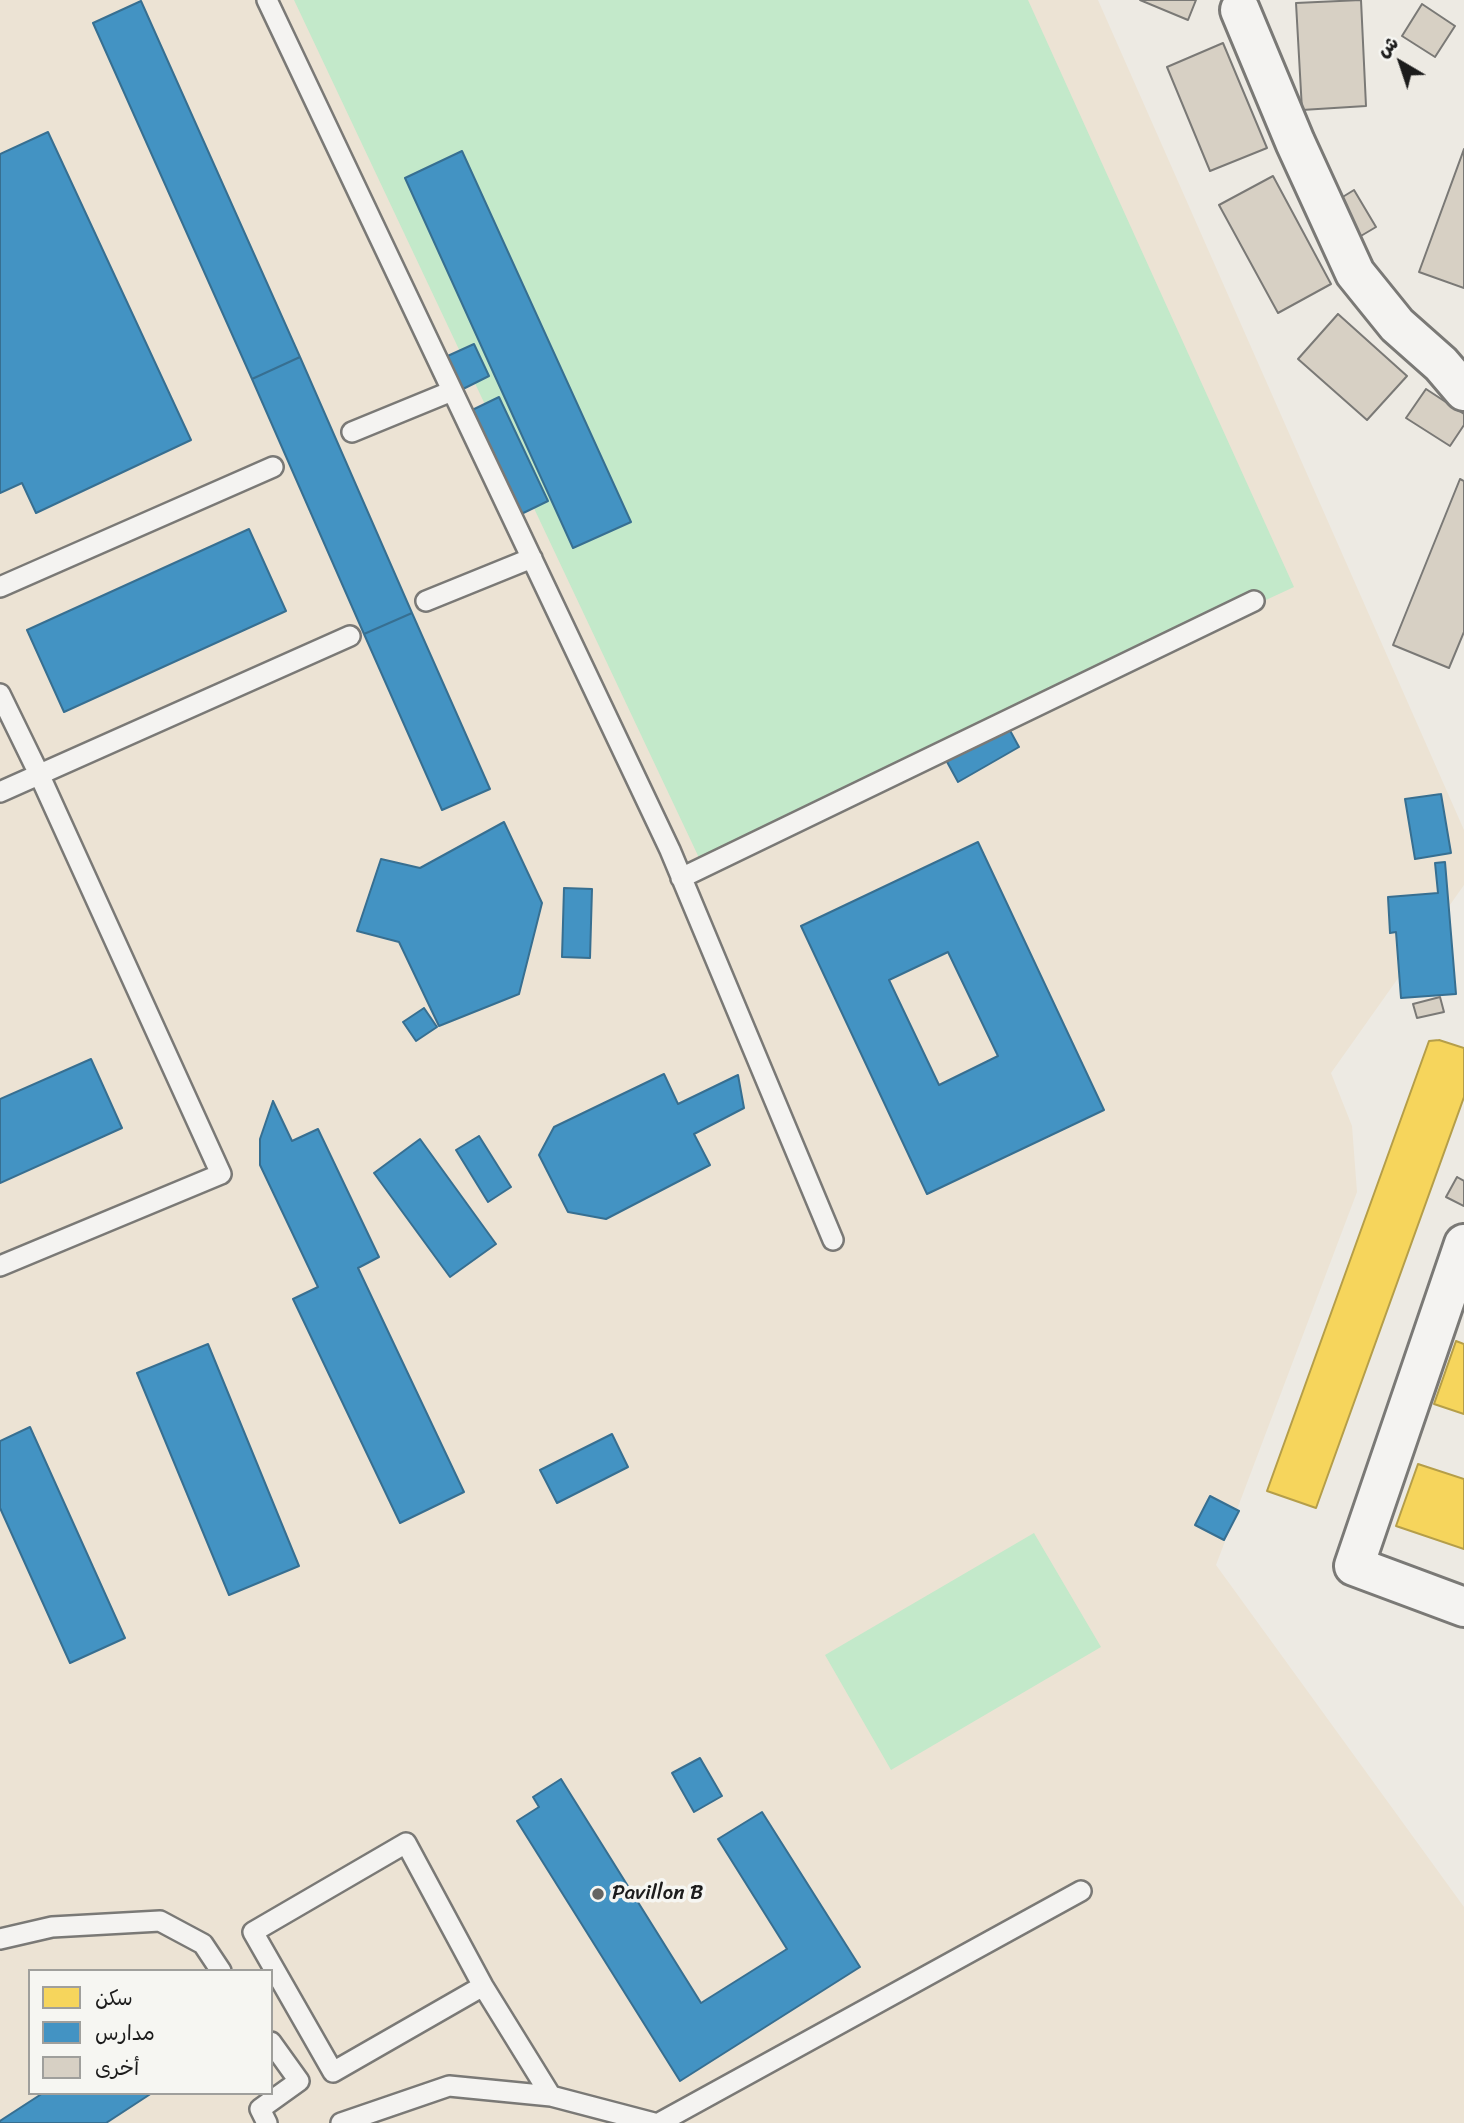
<!DOCTYPE html>
<html>
<head>
<meta charset="utf-8">
<style>
  body { margin:0 }
  #map { position:relative; width:1464px; height:2123px; overflow:hidden; background:#edeae3; font-family:Sriracha,"Playpen Sans Arabic",sans-serif }
  canvas { display:block }
  .legend { position:absolute; left:28px; top:1969px; width:245px; height:126px; box-sizing:border-box; background:#f6f6f2; border:2px solid #9f9f9c; margin:0; padding:9px 12px; list-style:none; font-size:21px; color:#1c1c1c }
  .legend li { display:flex; align-items:center; gap:14px; height:35px }
  .legend b { width:35px; border:2px solid #9f9f9c }
  .north { position:absolute; left:1366px; top:28px; width:70px; height:70px; -webkit-text-stroke:5px #f6f6f2; paint-order:stroke; rotate:321deg; font-size:19px; font-weight:700; line-height:28px; text-align:center; color:#1c1c1c }
  .north::after { content:''; display:block; margin:auto; width:24px; height:32px; background:#1c1c1c; clip-path:polygon(50% 0,100% 100%,50% 72%,0 100%) }
</style>
</head>
<body>
<div id="map">
<canvas width="1464" height="2123"></canvas>
<ul class="legend">
<li><b style="height:19px;background:#f6d55c"></b>سكن</li>
<li><b style="height:19px;background:#4393c3"></b>مدارس</li>
<li><b style="height:19px;background:#d7d0c4"></b>أخرى</li>
</ul>
<div class="north">ش</div>
</div>
<script>
const ctx = document.querySelector('canvas').getContext('2d');
ctx.lineJoin = 'round';
function fillPath(path, color) { ctx.fillStyle = color; ctx.fill(path, 'evenodd'); }
const toPath = rows => new Path2D(rows.map(r => 'M' + r).join(''));
function stroke(path, color, width, dash) { ctx.strokeStyle = color; ctx.lineWidth = width; ctx.lineCap = dash ? 'butt' : 'round'; ctx.setLineDash(dash || []); ctx.stroke(path); }
function label(font, color, halo, rows, align = 'center') {
  ctx.font = font + ' Sriracha,sans-serif'; ctx.lineWidth = 7; ctx.setLineDash([]); ctx.textBaseline = 'middle'; ctx.strokeStyle = halo; ctx.fillStyle = color; for (const [text, x, y, turn = 0] of rows) {
    ctx.save(); ctx.translate(x, y); ctx.rotate((+turn || 0) * Math.PI / 180); ctx.textAlign = isNaN(turn) ? turn : align; if (halo) ctx.strokeText(text, 0, 0); ctx.fillText(text, 0, 0); ctx.restore();
  }
}
const built = toPath([
  [0,0,1098,0,1464,830,1464,885,1331,1073,1352,1126,1357,1192,1216,1565,1464,1907,1464,2123,0,2123],
  [30,1971,271,1971,271,2093,30,2093]
]);
const green = toPath([
  [294,0,1028,0,1294,587,701,862],
  [1034,1533,1101,1647,891,1770,825,1655]
]);
const homes = toPath([
  [1439,1040,1464,1048,1464,1097,1316,1508,1267,1491,1429,1041,1439,1040],
  [1456,1341,1464,1344,1464,1414,1434,1404,1456,1341],
  [1418,1464,1464,1479,1464,1549,1396,1526,1418,1464]
]);
const schools = toPath([
  [141,1,300,357,252,379,93,23,141,1],
  [48,132,191,440,36,513,22,483,0,493,0,154,48,132],
  [462,151,631,522,573,548,405,178,462,151],
  [474,344,489,376,457,392,441,359,474,344],
  [300,357,412,613,364,634,252,379,300,357],
  [499,397,548,501,513,518,464,414,499,397],
  [249,529,286,611,64,712,27,630,249,529],
  [412,613,490,789,442,810,364,634,412,613],
  [1007,725,1019,747,958,782,946,760,1007,725],
  [1441,794,1451,853,1415,859,1405,799,1441,794],
  [504,822,542,903,519,994,439,1026,399,942,357,931,381,859,420,868,504,822],
  [978,842,1104,1110,927,1194,801,926,978,842],
  [948,952,998,1056,939,1085,889,980,948,952],
  [1445,862,1456,994,1401,998,1396,932,1390,933,1388,897,1438,893,1435,863,1445,862],
  [564,888,592,889,590,958,562,957,564,888],
  [424,1008,437,1027,416,1041,403,1022,424,1008],
  [91,1059,122,1128,0,1183,0,1099,91,1059],
  [664,1074,678,1104,738,1075,744,1108,694,1134,710,1165,606,1219,568,1212,539,1155,554,1127,664,1074],
  [273,1101,292,1141,318,1129,379,1257,358,1268,464,1492,400,1523,293,1299,318,1287,260,1165,260,1139,273,1101],
  [479,1136,511,1187,488,1202,456,1150,479,1136],
  [420,1139,496,1244,450,1277,374,1173,420,1139],
  [208,1344,299,1566,229,1595,137,1373,208,1344],
  [30,1427,125,1638,70,1663,0,1508,0,1441,30,1427],
  [612,1434,628,1467,557,1503,540,1470,612,1434],
  [1210,1496,1239,1511,1224,1540,1195,1525,1210,1496],
  [700,1758,722,1796,694,1812,672,1773,700,1758],
  [561,1779,701,2003,787,1949,718,1839,762,1812,860,1967,680,2081,517,1821,539,1807,533,1797,561,1779],
  [43,2093,152,2093,106,2123,0,2123,0,2121,43,2093]
]);
const building = toPath([
  [1140,0,1196,0,1188,20,1140,0],
  [1361,0,1366,106,1302,110,1296,3,1361,0],
  [1422,4,1455,26,1435,57,1402,36,1422,4],
  [1223,43,1267,148,1210,171,1167,67,1223,43],
  [1464,149,1464,288,1419,272,1464,149],
  [1273,176,1331,284,1278,313,1219,205,1273,176],
  [1354,190,1376,227,1349,243,1328,206,1354,190],
  [1338,314,1407,376,1367,420,1298,359,1338,314],
  [1426,389,1464,414,1464,425,1450,446,1406,418,1426,389],
  [1460,479,1464,481,1464,632,1449,668,1393,645,1460,479],
  [1440,997,1444,1012,1417,1018,1413,1004,1440,997],
  [1457,1177,1464,1181,1464,1206,1446,1197,1457,1177]
]);
const lane = toPath([
  [267,0,670,850,833,1240],
  [352,432,452,391],
  [0,587,273,467],
  [426,601,532,558],
  [0,694,39,774,221,1174,0,1266],
  [0,792,350,636],
  [681,878,1254,601],
  [0,1939,52,1927,160,1921,203,1944,221,1971],
  [483,1986,333,2072,253,1932,406,1843,483,1986,551,2096],
  [267,2123,260,2109,299,2081,271,2042],
  [341,2123,449,2086,551,2096,654,2123],
  [659,2123,1081,1891]
]);
const street = toPath([
  [1240,10,1295,142,1355,273,1397,325,1441,364,1464,391],
  [1464,1244,1354,1566,1464,1607]
]);
const markers = [
  [598,1894,7,"#656462"]
];
const poiNames = [
  ["Pavillon B",612,1894]
];
fillPath(built, '#ece3d4');
fillPath(green, '#c3e9ca');
fillPath(homes, '#f6d55c');
stroke(homes, '#b59e49', 2);
fillPath(schools, '#4393c3');
stroke(schools, '#376f91', 2);
fillPath(building, '#d7d0c4');
stroke(building, '#7a7976', 2);
stroke(lane, '#7a7976', 24);
stroke(street, '#7a7976', 44);
stroke(lane, '#f4f3f1', 19);
stroke(street, '#f4f3f1', 38);
for (const [x, y, r, color] of markers) { const dot = new Path2D(); dot.arc(x, y, r, 0, 2 * Math.PI); ctx.fillStyle = color; ctx.fill(dot); stroke(dot, '#f6f6f2', 2.5); }
label('21px', '#1c1c1c', '#f6f6f2', poiNames, 'left');
</script>
</body>
</html>
